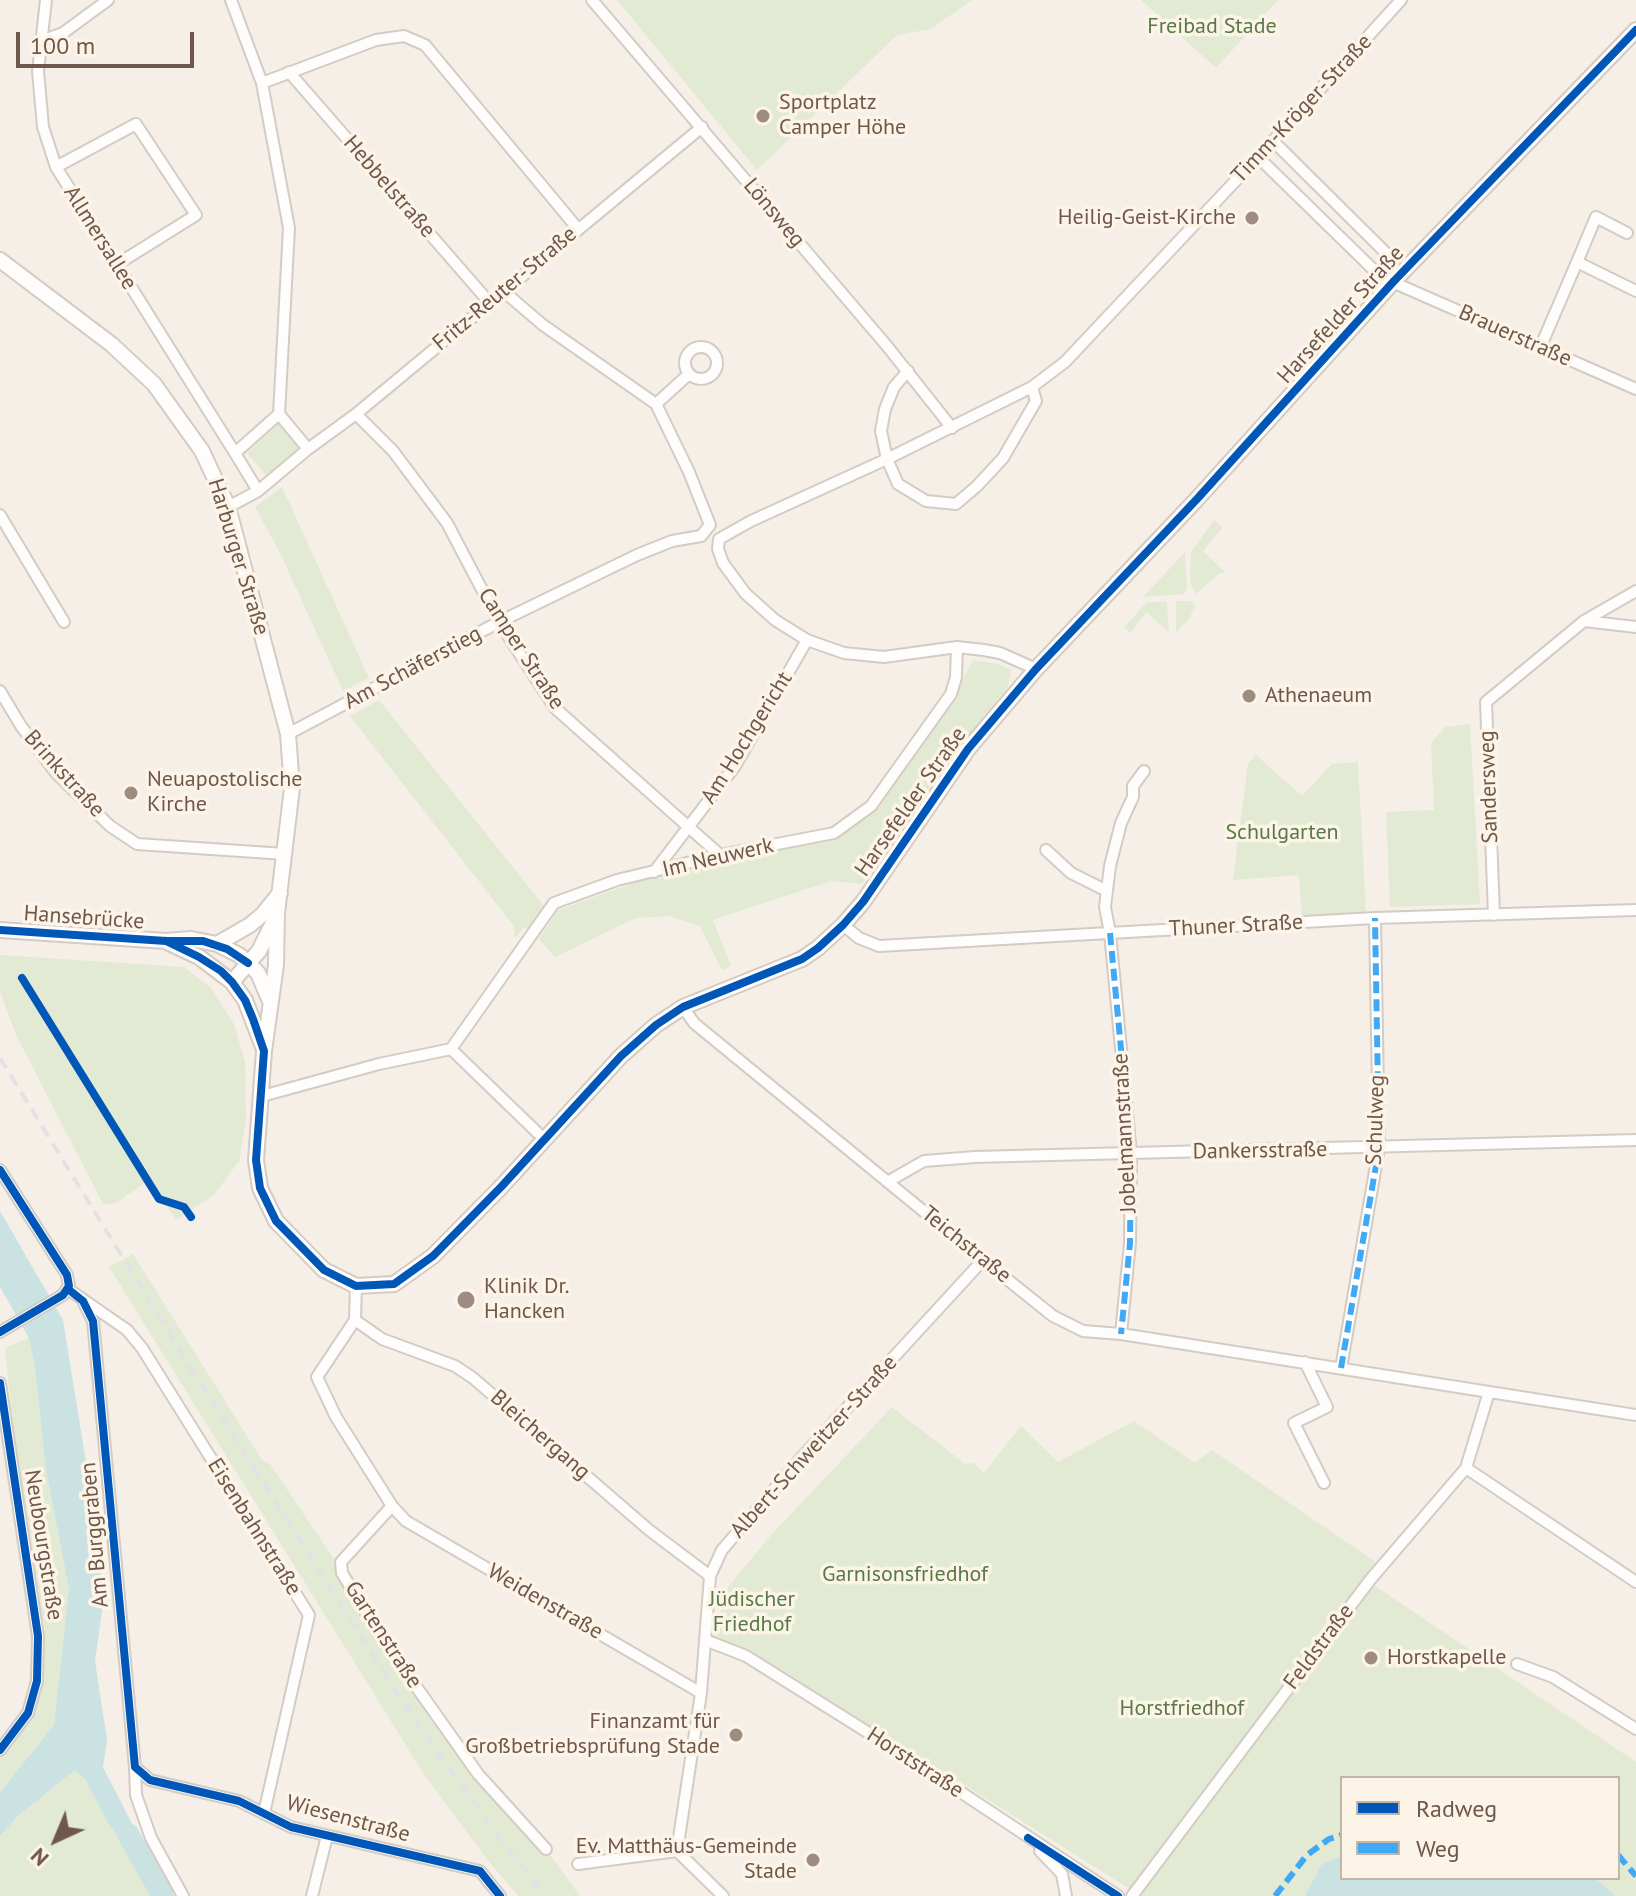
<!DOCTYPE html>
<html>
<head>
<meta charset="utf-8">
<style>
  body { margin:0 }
  #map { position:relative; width:1636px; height:1896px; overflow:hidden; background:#f5efe8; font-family:"PT Sans",sans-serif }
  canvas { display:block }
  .legend { position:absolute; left:1340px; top:1776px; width:280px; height:104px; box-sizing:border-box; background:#fdf4e8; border:2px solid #c4b5a9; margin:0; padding:10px 14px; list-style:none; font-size:24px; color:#6f574b }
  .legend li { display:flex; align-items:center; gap:16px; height:40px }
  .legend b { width:40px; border:2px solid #c4b5a9 }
  .north { position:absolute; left:16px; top:1800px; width:80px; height:80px; -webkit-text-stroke:6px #fdf4e8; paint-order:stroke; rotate:224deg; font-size:22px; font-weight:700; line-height:32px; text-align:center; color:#6f574b }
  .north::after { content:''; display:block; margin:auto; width:28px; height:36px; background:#6f574b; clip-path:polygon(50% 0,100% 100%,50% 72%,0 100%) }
  .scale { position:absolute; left:16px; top:32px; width:178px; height:36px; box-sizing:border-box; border:4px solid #6f574b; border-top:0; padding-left:10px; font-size:24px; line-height:28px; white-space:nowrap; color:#6f574b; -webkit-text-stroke:6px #fdf4e8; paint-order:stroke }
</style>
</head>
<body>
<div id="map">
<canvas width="1636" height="1896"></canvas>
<ul class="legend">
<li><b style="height:10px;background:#0057b8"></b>Radweg</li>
<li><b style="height:10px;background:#3fa9f5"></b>Weg</li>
</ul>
<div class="north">N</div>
<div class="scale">100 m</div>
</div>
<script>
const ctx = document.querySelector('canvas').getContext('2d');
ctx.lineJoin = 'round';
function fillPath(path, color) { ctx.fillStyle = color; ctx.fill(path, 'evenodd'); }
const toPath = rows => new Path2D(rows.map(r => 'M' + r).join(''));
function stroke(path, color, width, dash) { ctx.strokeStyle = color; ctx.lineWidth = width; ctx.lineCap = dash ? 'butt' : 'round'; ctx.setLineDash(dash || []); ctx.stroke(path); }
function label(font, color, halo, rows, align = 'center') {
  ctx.font = font + ' "PT Sans",sans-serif'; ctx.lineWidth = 7; ctx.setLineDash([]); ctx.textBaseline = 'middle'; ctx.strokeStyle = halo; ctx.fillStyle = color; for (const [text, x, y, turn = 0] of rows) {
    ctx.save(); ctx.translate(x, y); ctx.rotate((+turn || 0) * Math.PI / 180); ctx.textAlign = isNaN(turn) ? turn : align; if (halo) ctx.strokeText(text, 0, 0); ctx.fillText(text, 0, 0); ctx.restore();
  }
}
const green = toPath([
  [617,0,972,0,931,29,897,35,757,170],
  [1141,0,1278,0,1216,68],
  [280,423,300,449,268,478,247,453],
  [282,487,369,678,343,691,280,553,255,507],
  [1214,520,1223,527,1203,551,1226,573,1220,573,1196,594,1190,582,1191,552],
  [1185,552,1187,589,1184,594,1143,597],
  [1176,601,1190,601,1196,606,1190,613,1192,616,1176,632],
  [1147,602,1167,602,1169,633,1147,612,1130,633,1124,627],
  [973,660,999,664,1011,670,1008,687,953,754,862,884,831,881,713,920,731,966,722,970,700,926,669,916,636,918,555,957,539,939,558,910,653,876,835,836,879,803,953,697],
  [379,700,544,906,528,930,524,927,515,938,513,925,350,716],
  [1470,724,1480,904,1390,907,1386,812,1434,810,1431,743,1445,727],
  [1256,755,1302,796,1332,764,1358,762,1366,913,1302,917,1299,875,1233,880,1248,764],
  [0,955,184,967,211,988,234,1024,245,1062,246,1119,239,1161,214,1195,176,1220,150,1179,116,1203,103,1204,17,1037,0,992],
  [133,1254,262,1460,270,1464,478,1774,546,1849,580,1896,518,1896,489,1862,423,1773,109,1267],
  [29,1338,35,1368,46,1471,69,1589,54,1725,0,1792,0,1742,22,1714,45,1630,18,1482,5,1348],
  [892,1407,965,1464,973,1463,984,1473,1021,1426,1058,1462,1134,1421,1195,1463,1212,1450,1377,1563,1365,1579,1636,1762,1636,1896,1616,1896,1595,1878,1618,1878,1618,1778,1342,1778,1342,1855,1321,1865,1305,1896,1141,1896,750,1650,713,1637,728,1587,772,1534],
  [74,1771,85,1779,109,1825,140,1864,145,1882,155,1896,0,1896,0,1836,18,1816]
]);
const water = toPath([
  [0,1211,63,1320,99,1543,103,1604,95,1661,107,1740,103,1767,148,1855,140,1864,109,1825,85,1779,74,1771,18,1816,0,1836,0,1792,54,1725,69,1589,46,1471,35,1368,29,1338,0,1287],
  [1342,1855,1342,1878,1595,1878,1616,1896,1305,1896,1321,1865],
  [151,1862,169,1896,155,1896,145,1882,144,1870]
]);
const river = toPath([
  [128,1834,163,1896]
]);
const street = toPath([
  [46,0,38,71,43,127,56,167,235,453],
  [231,0,262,83,289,228,279,414],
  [592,0,887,346,952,428],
  [44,40,63,33,108,0],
  [289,72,489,302],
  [262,83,376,40,404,36,425,45,578,229],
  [1273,141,1390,257,1394,281],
  [1258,157,1381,277,1636,389],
  [56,167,136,124,196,215,116,265],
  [1577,262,1596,217,1627,233],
  '685 363a16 16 0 1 1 32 0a16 16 0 1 1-32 0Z',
  [1540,348,1577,262,1636,291],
  [908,371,894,387,885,409,881,431,887,459,898,484,926,501,956,504,977,486,1003,458,1036,401,1032,387],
  [656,404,689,374],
  [356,414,393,451,447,523,499,622,555,708,720,855],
  [258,491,235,453,279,414,308,449],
  [228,507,258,491,308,449,356,414,702,127],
  [0,515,64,622],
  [1584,621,1636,627],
  [1036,669,1000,653,984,650,957,647,884,657,844,653,807,640,775,620,745,593,723,563,718,549,719,539,751,521,887,459,1032,387,1065,362,1273,141,1401,0],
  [0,691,21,726,56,773,110,826,137,844,285,854],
  [288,734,499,622,637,555,672,541,701,536,710,525,689,472,656,404,543,325,502,290],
  [1046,850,1071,873,1107,891],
  [654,872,735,766,807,640],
  [1494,915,1486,702,1584,621,1636,591],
  [843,925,859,938,879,946,1375,918,1636,910],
  [683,1007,694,1023,983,1260,1053,1316,1083,1331,1121,1334,1636,1415],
  [451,1049,545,1140],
  [262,1096,379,1064,451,1049,554,903,617,880,720,855,834,833,871,806,951,694,956,677,957,647],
  [0,1170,67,1275,69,1286,63,1295,0,1332],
  [889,1181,924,1161,975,1157,1636,1140],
  [356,1286,355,1320,317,1377,336,1417,392,1506,406,1521,701,1693],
  [68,1289,127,1330,142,1348,309,1615,264,1813],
  [84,1303,93,1321,135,1767,136,1795,151,1838,183,1896],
  [355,1320,382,1339,455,1366,473,1378,649,1530,710,1576],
  [1121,1334,1130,1243,1131,1154,1110,933,1105,907,1110,866,1121,823,1133,797,1133,786,1144,771],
  [1305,1362,1327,1407,1294,1423,1324,1483],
  [1341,1368,1379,1148,1375,918],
  [0,1383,38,1636,37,1681,28,1713,0,1750],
  [1466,1468,1636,1582],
  [392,1506,341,1562,342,1573,379,1634,478,1774,546,1849],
  [705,1640,746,1656,915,1762,1118,1896],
  [1517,1664,1553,1677,1636,1729],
  [135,1767,150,1780,239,1801,291,1827,480,1871,500,1896],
  [677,1851,701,1693,710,1576,722,1550,802,1457,983,1260],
  [677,1851,723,1896],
  [1040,1851,1062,1874,1066,1896],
  [578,1864,677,1851],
  [312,1896,327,1836],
  [1132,1896,1370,1580,1466,1468,1489,1392]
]);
const secondary = toPath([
  [0,260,111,344,154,384,202,451,228,507,288,734,292,788,277,913,276,965,264,1051,256,1160,260,1188,276,1221,324,1270,356,1286,394,1284,433,1256,501,1187,621,1056,656,1025,683,1007,802,959,818,948,843,925,863,902,968,749,1036,669,1197,499,1394,281,1636,30],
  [0,930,166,941,191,939,217,944,239,955,248,963,258,973,269,999],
  [169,943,199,957,232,982,245,1000,263,1047],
  [217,944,250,925,263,914,280,893],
  [232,982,259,951,274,921]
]);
const rail = toPath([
  [0,1058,195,1375,406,1707,492,1828,545,1896]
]);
const quiet = toPath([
  [1110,933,1131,1154,1130,1243,1121,1334],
  [1341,1368,1379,1148,1375,918],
  [1618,1855,1636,1876],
  [1275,1896,1307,1855,1329,1839,1342,1835]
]);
const cycleway = toPath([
  [0,930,166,941,203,941,227,949,248,963],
  [166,941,199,957,221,971,232,982,245,1000,253,1019,264,1051,256,1160,260,1188,276,1221,324,1270,356,1286,394,1284,433,1256,501,1187,621,1056,656,1025,683,1007,802,959,818,948,843,925,863,902,968,749,1036,669,1197,499,1394,281,1636,30],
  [22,978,159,1199,184,1207,191,1217],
  [0,1170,67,1275,69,1286,63,1295,0,1332],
  [68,1289,83,1301,93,1321,135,1767,150,1780,239,1801,291,1827,480,1871,500,1896],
  [0,1383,38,1636,37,1681,28,1713,0,1750],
  [1028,1838,1118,1896]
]);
const markers = [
  [763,116,8,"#9e8c82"],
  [1252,218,8,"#9e8c82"],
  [1249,696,8,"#9e8c82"],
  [131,793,8,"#9e8c82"],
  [466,1300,10,"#9e8c82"],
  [1371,1658,8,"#9e8c82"],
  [736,1735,8,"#9e8c82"],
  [813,1860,8,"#9e8c82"]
];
const parkNames = [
  ["Freibad Stade",1212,27],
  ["Schulgarten",1282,833],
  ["Garnisonsfriedhof",905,1575],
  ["Jüdischer",752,1600],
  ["Friedhof",752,1625],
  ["Horstfriedhof",1182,1709]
];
const poiNames = [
  ["Sportplatz",779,103],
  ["Camper Höhe",779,128],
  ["Heilig-Geist-Kirche",1236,218,"right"],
  ["Athenaeum",1265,696],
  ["Neuapostolische",147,780],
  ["Kirche",147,805],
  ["Klinik Dr.",484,1287],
  ["Hancken",484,1312],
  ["Horstkapelle",1387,1658],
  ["Finanzamt für",720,1722,"right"],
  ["Großbetriebsprüfung Stade",720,1747,"right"],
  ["Ev. Matthäus-Gemeinde",797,1847,"right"],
  ["Stade",797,1872,"right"]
];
const streetNames = [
  ["Timm-Kröger-Straße",1302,109,-47],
  ["Hebbelstraße",389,187,49],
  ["Lönsweg",774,213,50],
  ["Allmersallee",100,238,58],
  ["Fritz-Reuter-Straße",505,289,-40],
  ["Harsefelder Straße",1341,315,-48],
  ["Brauerstraße",1515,336,24],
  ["Harburger Straße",238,557,73],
  ["Camper Straße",521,649,57],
  ["Am Schäferstieg",413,668,-28],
  ["Am Hochgericht",747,738,-58],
  ["Brinkstraße",64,774,48],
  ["Sandersweg",1489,787,-92],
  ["Harsefelder Straße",911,802,-55],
  ["Im Neuwerk",718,858,-13],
  ["Hansebrücke",84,918,4],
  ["Thuner Straße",1236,926,-3],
  ["Schulweg",1376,1120,-88],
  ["Jobelmannstraße",1125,1133,-93],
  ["Dankersstraße",1260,1151,-1],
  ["Teichstraße",966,1245,39],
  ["Bleichergang",540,1435,41],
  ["Albert-Schweitzer-Straße",814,1447,-48],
  ["Eisenbahnstraße",254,1527,58],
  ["Am Burggraben",95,1535,-95],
  ["Neubourgstraße",43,1545,81],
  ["Weidenstraße",545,1602,30],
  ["Gartenstraße",383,1635,57],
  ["Feldstraße",1319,1647,-53],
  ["Horststraße",915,1763,33],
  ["Wiesenstraße",348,1819,15]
];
fillPath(green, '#e2ead4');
fillPath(water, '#cbe2e3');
stroke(river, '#cbe2e3', 22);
stroke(street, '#d3ccc5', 14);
stroke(secondary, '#d4cbc4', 18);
stroke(street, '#fefdfc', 10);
stroke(secondary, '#fefdfc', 14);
stroke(rail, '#e3e1e3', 4, [12, 8]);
stroke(quiet, '#3fa9f5', 6, [12, 6]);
stroke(cycleway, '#0057b8', 8);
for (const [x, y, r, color] of markers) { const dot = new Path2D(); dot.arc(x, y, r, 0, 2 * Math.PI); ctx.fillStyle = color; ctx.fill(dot); stroke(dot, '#fdf4e8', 3); }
label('22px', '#577a47', '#fdf4e8', parkNames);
label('22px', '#6f574b', '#fdf4e8', poiNames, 'left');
label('22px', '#6f574b', '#fdf4e8', streetNames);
</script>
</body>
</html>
